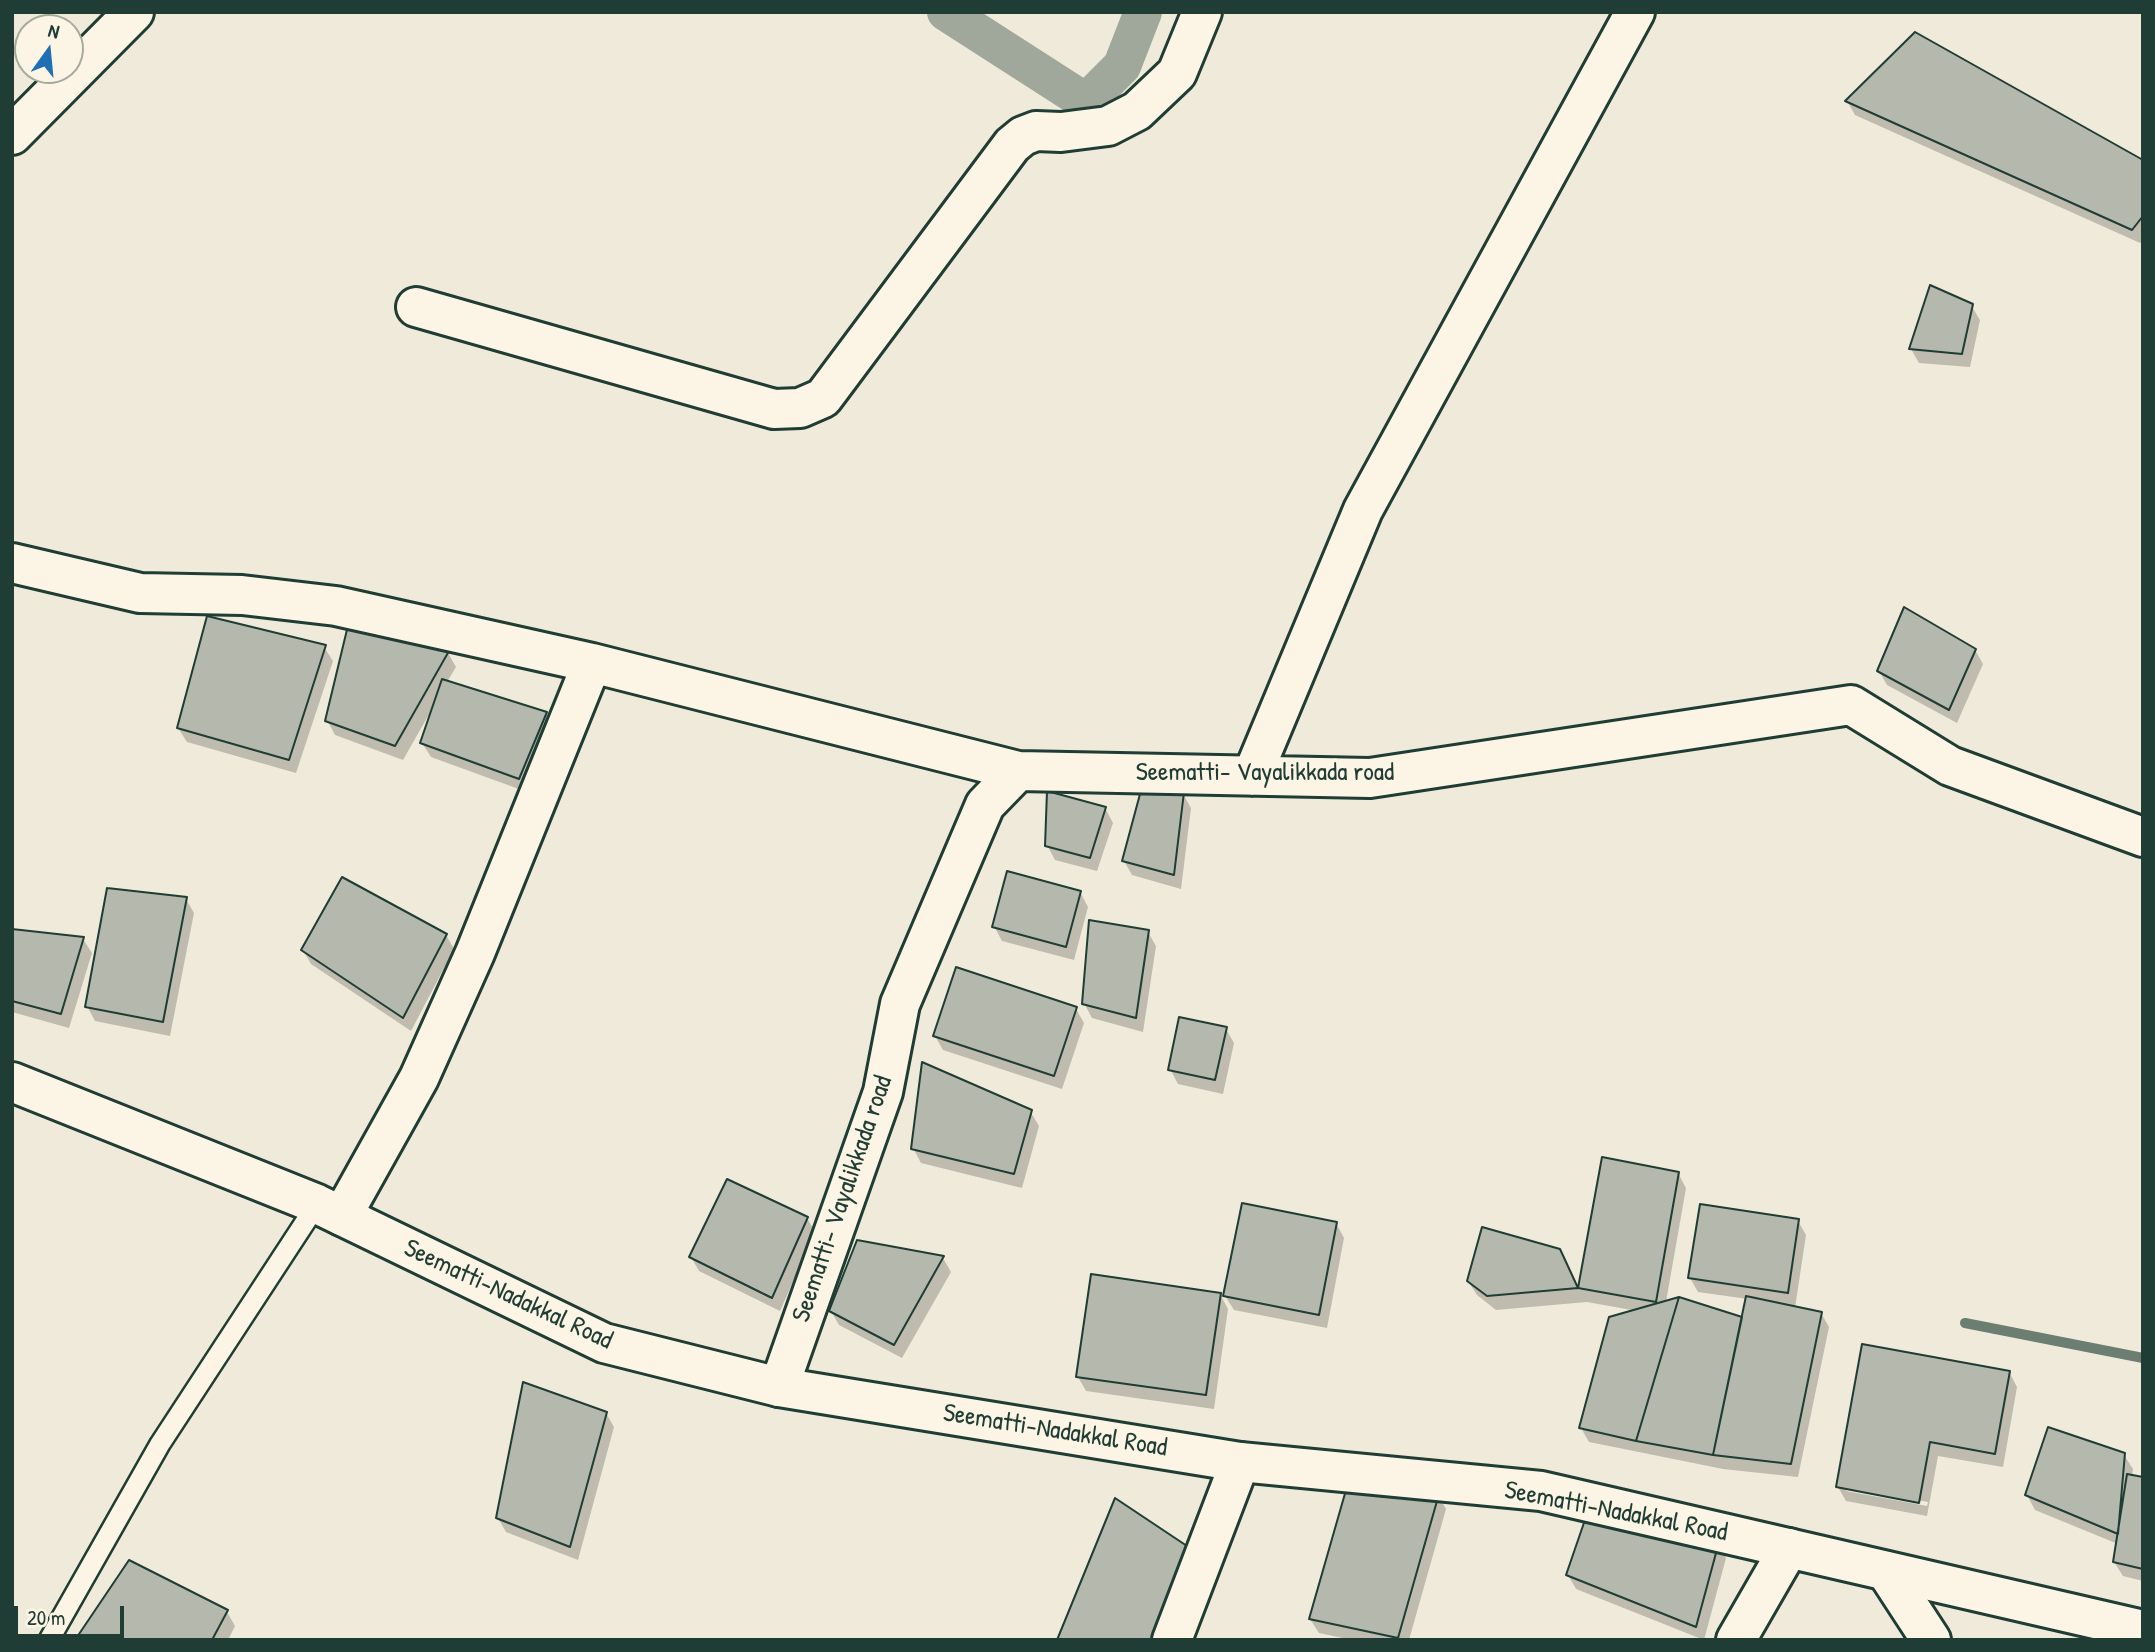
<!DOCTYPE html>
<html>
<head>
<meta charset="utf-8">
<style>
  body { margin:0 }
  #map { position:relative; width:2155px; height:1652px; overflow:hidden; background:#efeada; font-family:"Patrick Hand",sans-serif }
  canvas { display:block }
  .frame { position:absolute; inset:0; border:14px solid #1f3d34; pointer-events:none }
  .north { position:absolute; left:14px; top:14px; width:70px; height:70px; box-sizing:border-box; background:#fcf5e5; border:2px solid #a4ab9e; border-radius:50%; rotate:15deg; font-size:19px; font-weight:700; line-height:28px; text-align:center; color:#1f3d34 }
  .north::after { content:''; display:block; margin:auto; width:24px; height:32px; background:#1f6fb2; clip-path:polygon(50% 0,100% 100%,50% 72%,0 100%) }
  .scale { position:absolute; left:14px; top:1606px; width:110px; height:32px; box-sizing:border-box; border:4px solid #1f3d34; border-top:0; padding-left:9px; font-size:21px; line-height:24px; white-space:nowrap; color:#1f3d34; -webkit-text-stroke:5px #fcf5e5; paint-order:stroke }
</style>
</head>
<body>
<div id="map">
<canvas width="2155" height="1652"></canvas>
<div class="frame"></div>
<div class="north">N</div>
<div class="scale">20 m</div>
</div>
<script>
const ctx = document.querySelector('canvas').getContext('2d');
ctx.lineJoin = 'round';
function fillPath(path, color) { ctx.fillStyle = color; ctx.fill(path, 'evenodd'); }
const toPath = rows => new Path2D(rows.map(r => 'M' + r).join(''));
function stroke(path, color, width, dash) { ctx.strokeStyle = color; ctx.lineWidth = width; ctx.lineCap = dash ? 'butt' : 'round'; ctx.setLineDash(dash || []); ctx.stroke(path); }
function label(font, color, halo, rows, align = 'center') {
  ctx.font = font + ' "Patrick Hand",sans-serif'; ctx.lineWidth = 7; ctx.setLineDash([]); ctx.textBaseline = 'middle'; ctx.strokeStyle = halo; ctx.fillStyle = color; for (const [text, x, y, turn = 0] of rows) {
    ctx.save(); ctx.translate(x, y); ctx.rotate((+turn || 0) * Math.PI / 180); ctx.textAlign = isNaN(turn) ? turn : align; if (halo) ctx.strokeText(text, 0, 0); ctx.fillText(text, 0, 0); ctx.restore();
  }
}
const shadow = toPath([
  [1847,101,2143,162,2143,240,2140,243,1855,115],
  [1971,305,1980,320,1970,367,1919,363,1911,349],
  [324,647,333,661,296,773,187,742,178,728],
  [1975,650,1983,664,1957,723,1887,685,1879,671],
  [448,653,456,667,447,682,546,714,554,728,527,792,431,757,422,743,432,709,403,760,335,735,327,720],
  [1183,794,1191,808,1181,889,1132,875,1124,861],
  [1105,808,1113,823,1097,871,1055,860,1047,845],
  [1080,892,1088,907,1074,960,1002,941,994,926],
  [186,899,194,913,170,1036,95,1021,87,1006],
  [12,931,83,939,92,953,69,1028,12,1012],
  [1148,932,1156,946,1143,1032,1092,1018,1084,1003],
  [446,935,454,949,411,1031,311,964,303,950],
  [1076,1009,1084,1023,1062,1089,943,1050,935,1036],
  [1226,1029,1234,1043,1223,1094,1178,1084,1170,1069],
  [1030,1111,1039,1126,1022,1188,921,1163,913,1148],
  [1603,1159,1678,1173,1686,1188,1666,1302,1744,1319,1748,1299,1698,1292,1690,1278,1798,1221,1806,1235,1795,1308,1821,1313,1829,1327,1798,1477,1723,1469,1589,1442,1581,1428,1637,1311,1587,1302,1496,1310,1477,1295,1468,1281,1567,1265,1579,1291],
  [807,1218,815,1232,780,1311,699,1271,691,1257],
  [1336,1223,1344,1238,1327,1328,1234,1310,1225,1296],
  [858,1242,943,1258,951,1272,902,1358,839,1325,831,1311],
  [1220,1294,1228,1309,1214,1409,1086,1391,1078,1377],
  [2009,1372,2017,1387,2003,1467,1938,1456,1927,1516,1846,1501,1838,1487],
  [1846,1487,1928,1502,1927,1506,1846,1491],
  [606,1413,614,1427,578,1560,506,1532,498,1518],
  [2124,1455,2133,1469,2132,1477,2143,1479,2143,1581,2123,1576,2114,1562,2118,1544,2035,1510,2027,1495],
  [1438,1495,1446,1509,1409,1640,1352,1640,1319,1633,1310,1619],
  [1718,1544,1726,1558,1704,1640,1576,1589,1568,1575],
  [130,1563,227,1612,235,1626,228,1640,77,1640]
]);
const stream = toPath([
  [1965,1323,2143,1358]
]);
const canal = toPath([
  [946,12,1086,102,1122,66,1143,12]
]);
const building = toPath([
  [1915,32,2143,160,2143,216,2132,230,1845,101,1915,32],
  [1930,285,1973,304,1962,354,1909,349,1930,285],
  [1904,607,1976,649,1949,710,1877,671,1904,607],
  [351,613,449,651,395,746,325,721,351,613],
  [207,616,326,645,289,760,177,728,207,616],
  [442,679,547,712,519,779,420,743,442,679],
  [1047,791,1106,807,1090,858,1045,846,1047,791],
  [1184,792,1174,875,1122,861,1140,794,1184,792],
  [1007,871,1081,891,1066,947,992,927,1007,871],
  [342,877,447,934,403,1018,301,950,342,877],
  [107,888,187,897,163,1022,85,1007,107,888],
  [1089,920,1149,930,1136,1018,1082,1004,1089,920],
  [12,929,84,937,61,1014,12,1001,12,929],
  [956,967,1077,1007,1054,1076,933,1036,956,967],
  [1179,1017,1227,1027,1215,1080,1168,1070,1179,1017],
  [922,1062,1032,1110,1014,1174,911,1149,922,1062],
  [1602,1157,1679,1172,1656,1302,1578,1288,1602,1157],
  [727,1179,808,1217,772,1298,689,1257,727,1179],
  [1242,1203,1337,1222,1319,1315,1223,1296,1242,1203],
  [1700,1204,1799,1219,1788,1293,1688,1278,1700,1204],
  [1482,1227,1560,1249,1578,1288,1487,1296,1467,1281,1482,1227],
  [857,1240,944,1256,894,1345,829,1311,857,1240],
  [1091,1274,1221,1293,1206,1395,1076,1377,1091,1274],
  [1746,1296,1822,1312,1791,1464,1713,1455,1746,1296],
  [1679,1297,1742,1317,1713,1455,1636,1441,1679,1297],
  [1679,1297,1636,1441,1579,1428,1609,1317,1679,1297],
  [1862,1344,2010,1371,1995,1454,1930,1442,1919,1503,1836,1487,1862,1344],
  [523,1382,607,1412,570,1547,496,1518,523,1382],
  [2048,1427,2125,1453,2118,1534,2025,1495,2048,1427],
  [2127,1474,2143,1477,2143,1569,2113,1562,2127,1474],
  [1346,1490,1439,1494,1398,1638,1309,1619,1346,1490],
  [1115,1498,1193,1550,1161,1640,1057,1640,1115,1498],
  [1587,1514,1719,1542,1696,1627,1566,1575,1587,1514],
  [129,1560,228,1610,212,1640,75,1640,129,1560]
]);
const lane = toPath([
  [49,1640,160,1444,317,1204]
]);
const street = toPath([
  [12,135,134,12],
  [416,307,774,409,800,408,823,398,1012,145,1023,136,1036,131,1061,132,1108,126,1137,111,1177,73,1202,12],
  [12,563,140,593,242,595,336,606,592,663,1018,771],
  [1252,776,1363,510,1635,12],
  [342,1216,419,1078,475,953,592,663],
  [779,1387,883,1092,900,1004,985,805,1018,771,1370,778,1851,705,1950,766,2143,837],
  [1886,1571,1931,1640],
  [1172,1640,1240,1462],
  [1736,1640,1789,1548]
]);
const secondary = toPath([
  [12,1082,317,1204,604,1343,779,1387,1240,1462,1541,1491,2143,1630]
]);
const streetNames = [
  ["Seematti- Vayalikkada road",1265,773],
  ["Seematti- Vayalikkada road",843,1199,-71],
  ["Seematti-Nadakkal Road",508,1295,25],
  ["Seematti-Nadakkal Road",1055,1431,9],
  ["Seematti-Nadakkal Road",1616,1512,11]
];
fillPath(shadow, '#0003');
stroke(stream, '#6c7d71', 10);
stroke(canal, '#9fa89a', 38);
fillPath(building, '#b5b9ad');
stroke(building, '#1f3d34', 2);
stroke(lane, '#1f3d34', 24);
stroke(street, '#1f3d34', 44);
stroke(secondary, '#1f3d34', 44);
stroke(lane, '#fcf5e5', 19);
stroke(street, '#fcf5e5', 38);
stroke(secondary, '#fcf5e5', 38);
label('26px', '#1f3d34', '#fcf5e5', streetNames);
</script>
</body>
</html>
